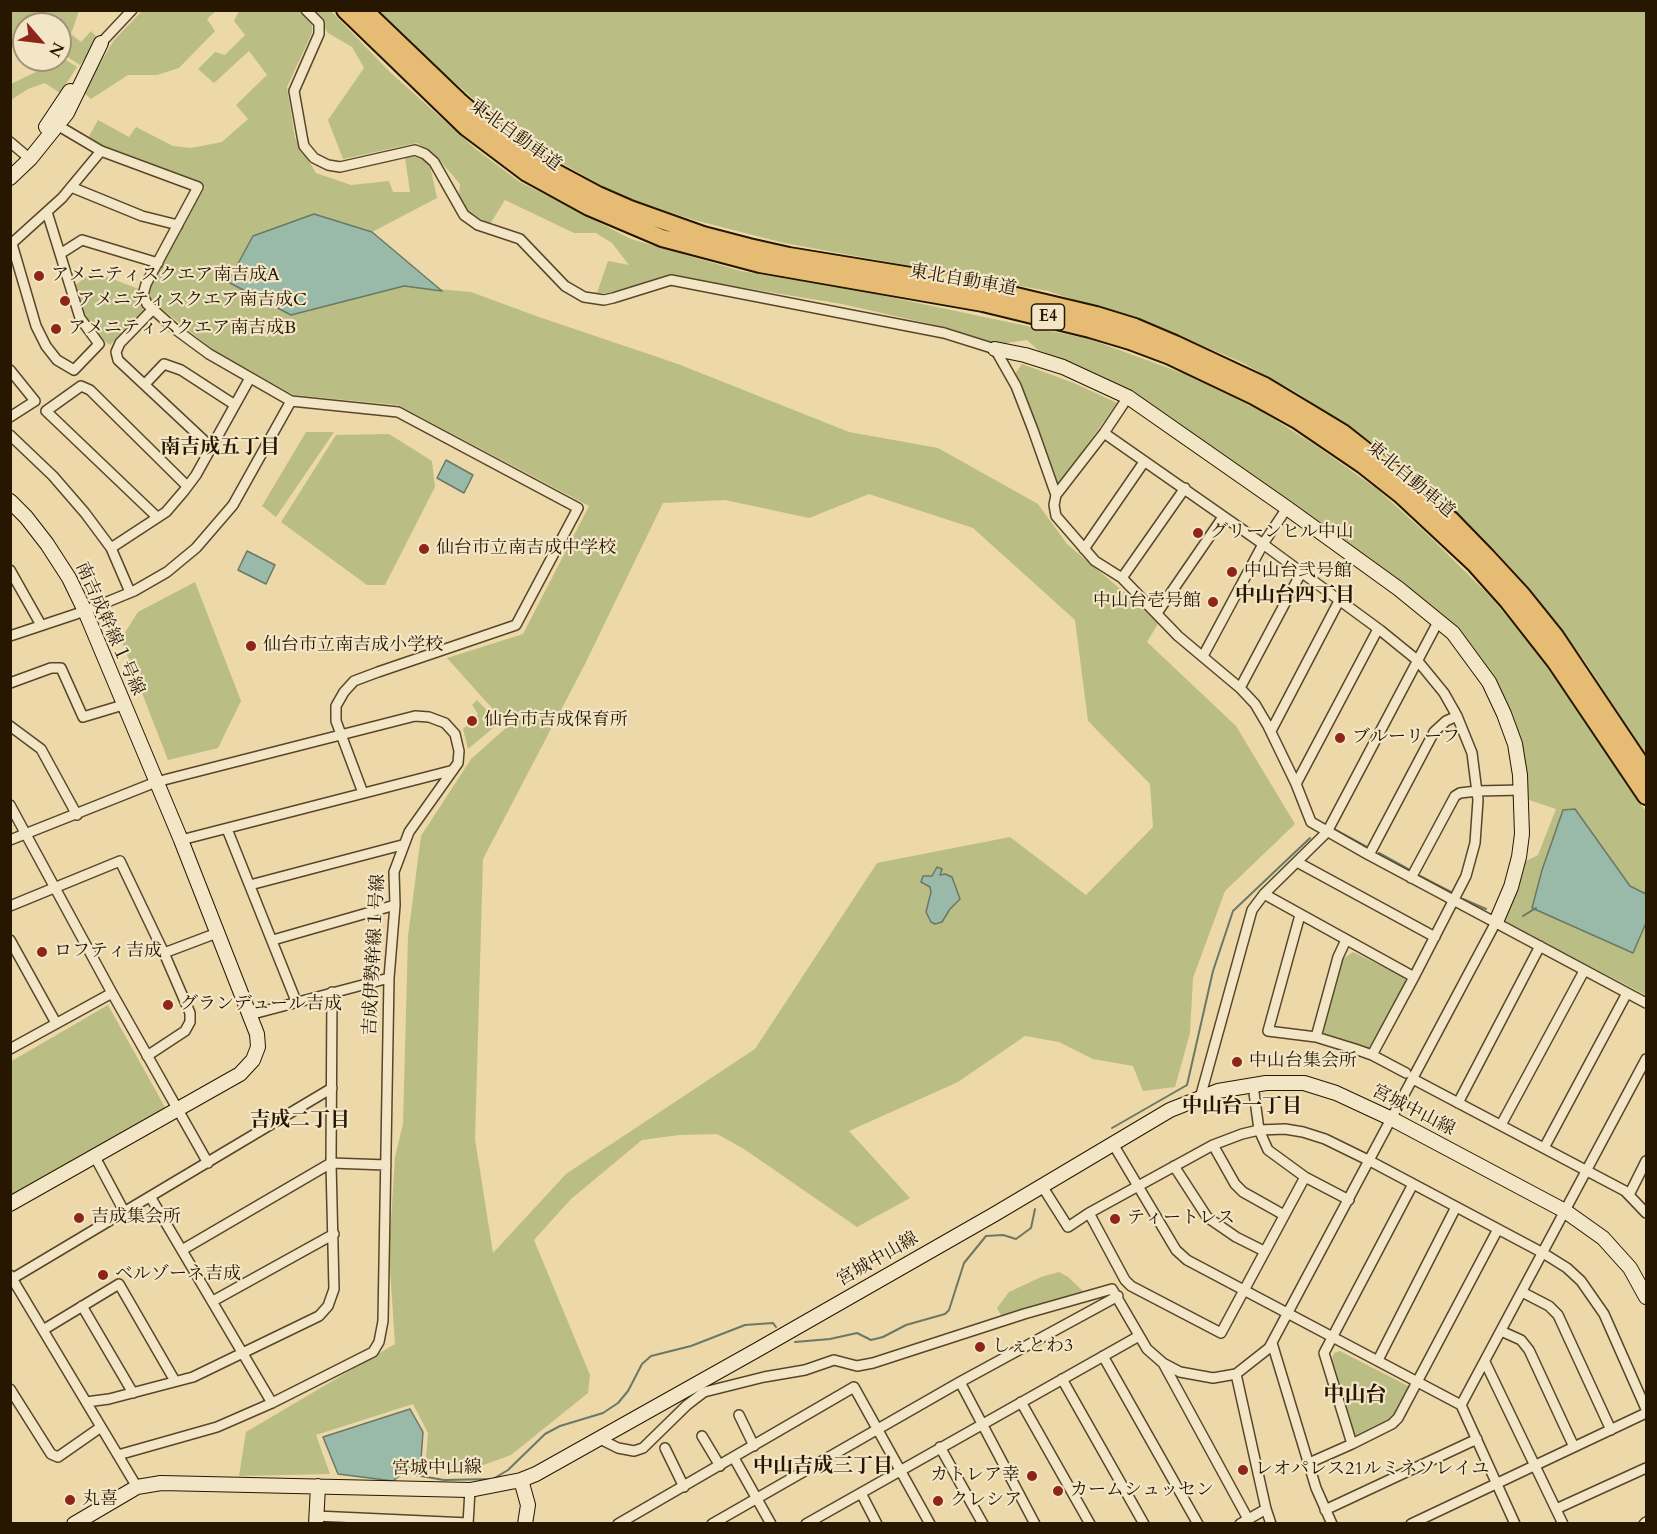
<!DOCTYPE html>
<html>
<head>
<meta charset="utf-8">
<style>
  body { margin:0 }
  #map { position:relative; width:1657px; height:1534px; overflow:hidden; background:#ecd8a8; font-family:Cardo,serif }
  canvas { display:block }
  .frame { position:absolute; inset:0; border:12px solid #271600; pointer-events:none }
  .north { position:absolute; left:12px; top:12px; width:60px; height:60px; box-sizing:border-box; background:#f3e6c6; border:2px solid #a19377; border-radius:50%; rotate:118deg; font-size:16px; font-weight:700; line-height:24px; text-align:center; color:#271600 }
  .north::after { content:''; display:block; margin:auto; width:21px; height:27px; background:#8f2418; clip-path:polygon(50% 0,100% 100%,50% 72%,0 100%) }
</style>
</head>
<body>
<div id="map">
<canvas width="1657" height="1534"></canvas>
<div class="frame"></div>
<div class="north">N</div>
</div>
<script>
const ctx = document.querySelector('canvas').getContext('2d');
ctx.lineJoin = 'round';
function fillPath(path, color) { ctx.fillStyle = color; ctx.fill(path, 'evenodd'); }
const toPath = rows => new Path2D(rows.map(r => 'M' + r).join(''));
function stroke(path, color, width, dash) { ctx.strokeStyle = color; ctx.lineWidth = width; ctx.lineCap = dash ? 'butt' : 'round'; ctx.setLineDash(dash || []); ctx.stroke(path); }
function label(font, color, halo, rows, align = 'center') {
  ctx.font = font + ' Cardo,"Noto Serif JP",serif'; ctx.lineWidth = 4.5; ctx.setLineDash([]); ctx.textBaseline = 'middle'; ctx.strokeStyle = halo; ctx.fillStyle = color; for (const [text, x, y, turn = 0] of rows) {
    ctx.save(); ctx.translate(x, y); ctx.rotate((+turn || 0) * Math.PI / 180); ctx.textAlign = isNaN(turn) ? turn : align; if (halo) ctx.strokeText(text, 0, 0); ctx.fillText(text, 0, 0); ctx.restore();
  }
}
const green = toPath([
  [11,11,79,11,71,34,81,42,91,31,99,39,80,65,66,56,60,40,60,24,24,24,24,42,11,48],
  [142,11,216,11,207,19,215,31,179,68,157,75,128,75,91,99,84,93,95,72,114,40],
  [239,11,300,11,312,24,312,33,287,87,295,138,316,173,351,185,389,181,393,192,410,192,405,158,413,156,424,160,430,166,437,198,372,232,314,214,253,236,228,281,291,315,404,286,471,292,536,316,678,364,849,432,938,448,1038,504,1067,544,1159,622,1147,642,1236,726,1295,824,1225,891,1193,978,1190,1033,1175,1087,1143,1091,1133,1066,1093,1059,1059,1042,1025,1036,958,1082,849,1131,910,1198,857,1227,744,1149,717,1134,679,1135,642,1140,571,1199,534,1240,590,1375,588,1393,511,1455,467,1471,425,1470,428,1433,413,1404,316,1435,330,1474,239,1476,246,1432,395,1344,389,1253,395,1157,403,1124,408,936,421,836,471,759,508,726,447,658,523,634,589,506,398,405,294,395,213,350,146,296,205,187,87,140,98,120,129,137,136,127,173,146,191,148,222,142,248,119,236,105,267,75,249,51,214,83,198,69,215,52,225,55,245,35,234,21],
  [869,494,973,528,1075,620,1088,721,1150,784,1153,827,1086,895,1010,837,877,863,755,1049,566,1174,493,1253,475,1139,483,859,585,664,663,503,725,500,809,518],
  [314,11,331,11,390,72,477,150,520,182,631,239,741,271,875,294,1089,339,1185,374,1261,411,1315,445,1377,489,1428,535,1489,595,1545,662,1646,812,1646,894,1630,886,1575,809,1563,810,1542,870,1532,908,1633,953,1646,925,1646,995,1506,923,1504,915,1524,862,1538,855,1556,809,1529,800,1525,762,1510,708,1489,671,1442,616,1290,502,1130,390,1038,350,1027,340,993,345,939,326,842,304,672,276,607,293,597,293,608,261,629,265,612,243,596,233,574,233,505,200,490,224,469,212,459,196,460,184,436,156,417,143,343,159,328,120,364,68,352,47,328,33],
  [377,11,1646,11,1646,756,1584,660,1548,612,1498,554,1429,487,1373,443,1296,392,1241,362,1175,334,1048,291,784,243,694,220,621,196,543,153,493,116,421,53],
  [66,60,77,67,60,93,45,83,28,89,11,100,11,84,40,70],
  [92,271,141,290,140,299,143,311,110,345,100,338,88,322,75,286],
  [1022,364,1074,383,1117,403,1059,484,1056,482,1015,374],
  [306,432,334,432,276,517,262,506],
  [389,434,432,461,435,487,385,585,367,585,281,522,336,435],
  [195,582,241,701,218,748,168,760,121,639,138,612],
  [477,700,499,723,468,749,463,729,478,714,472,705],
  [1353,952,1404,977,1407,984,1370,1051,1323,1033,1336,976,1343,959],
  [108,1005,166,1109,11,1199,10,1062],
  [1059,1272,1068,1277,1084,1292,1002,1317,997,1308,1009,1292,1041,1277],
  [1340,1351,1412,1388,1398,1415,1390,1422,1357,1438,1354,1436,1331,1362,1334,1353]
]);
const water = toPath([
  [314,214,372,232,442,291,404,286,291,315,228,282,253,236,314,214],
  [446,460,473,475,464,493,437,478,446,460],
  [247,551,275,565,266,584,238,570,247,551],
  [1575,809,1630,886,1646,894,1646,923,1633,953,1532,908,1542,870,1563,810,1575,809],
  [937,867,942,869,940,875,945,874,952,877,960,899,950,909,942,922,935,924,931,922,926,912,931,892,930,887,921,882,923,876,932,876,937,867],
  [410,1409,423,1432,421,1459,393,1481,338,1474,323,1437,410,1409]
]);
const stream = toPath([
  [1332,828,1367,847],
  [1379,853,1408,869],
  [1420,876,1451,892],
  [1463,899,1486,909],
  [1523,916,1536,908],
  [1112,1128,1187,1085,1213,971,1233,911,1310,838],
  [795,1342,830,1339,857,1333,871,1340,883,1337,906,1325,945,1314,949,1310,964,1263,986,1236,1003,1235,1016,1239,1031,1228,1035,1209],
  [408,1469,415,1475,444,1480,493,1479,508,1470,545,1434,560,1426,603,1413,618,1403,628,1391,642,1364,651,1356,691,1346,745,1325,773,1323,776,1327]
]);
const street = toPath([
  [306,10,319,23,319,34,294,91,302,136,304,146,314,158,328,165,340,167,415,150,425,154,434,162,464,215,478,225,520,239,565,286,584,297,604,300,613,298,671,280,944,333,995,349,1016,386,1033,430,1056,495,1054,505,1056,516,1095,561,1122,578,1178,636,1240,688,1255,704,1268,726,1296,784,1311,822,1369,855,1646,1003],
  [101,43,132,10],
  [52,122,101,151,198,187,146,284,143,295,147,304,175,329,209,354,291,401,398,412,578,508,516,625,378,672,354,681,344,692,336,706,336,721,363,793],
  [10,142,30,159],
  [71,187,142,216,178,225],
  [12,244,36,326,46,346,57,360,74,370,99,344,80,318,47,212],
  [10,245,62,198,101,151],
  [60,254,82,240,158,263],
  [153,309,120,343,116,352,118,360,211,447],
  [10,370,35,401,10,417],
  [145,384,164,364,181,370,235,405],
  [1104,433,1263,544,1380,630,1417,660,1444,693,1457,716,1472,753,1478,800,1475,843,1466,876,1414,977,1372,1055],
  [10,435,53,476,85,513,111,548,130,592],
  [1056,495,1104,433,1128,397],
  [157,517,46,411,81,386,90,390,187,486],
  [111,548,166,512,184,491,196,475,250,378],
  [1084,549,1144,462],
  [10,570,41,625],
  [1122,578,1185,488],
  [1157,613,1223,517],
  [10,636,85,611,134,591,167,572,196,548,233,505,291,401],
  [1203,656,1263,544,1287,508],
  [10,683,51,668,61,668,83,717,123,705],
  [1240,688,1301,573],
  [10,726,41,749,77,815],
  [1271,731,1339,601],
  [1296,784,1378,629],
  [10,805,112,993,208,1163],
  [227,829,296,1001],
  [10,840,156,782,415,716,429,717,445,723,455,734,459,751,458,763,409,832,394,872,395,905,389,978,383,1321,379,1342,373,1352,272,1403,217,1427,118,1455],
  [181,840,450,771],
  [1369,855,1434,732,1446,721,1457,716],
  [1297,862,1435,937],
  [1411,878,1455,796,1460,793,1477,791,1522,790],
  [250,885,402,845],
  [1264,894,1414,977],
  [10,906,120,861,164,953,190,1013,190,1022,185,1031,147,1056],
  [1300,915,1268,1031,1316,1037,1355,1049,1372,1055,1406,1073],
  [10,940,56,1023],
  [273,940,395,905],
  [164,953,217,933],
  [249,1015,389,978],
  [1316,1037,1338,957,1346,940],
  [10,1049,112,993],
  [1413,1079,1608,1182,1625,1191,1646,1213],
  [1253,1085,1259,1130,1268,1150,1305,1177,1349,1200],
  [1200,1098,1252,910,1264,894,1327,832,1439,620],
  [1458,1103,1540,946],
  [1501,1125,1584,971],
  [1113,1144,1176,1250,1187,1260,1461,1405,1515,1524],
  [1213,1145,1235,1184,1243,1192,1284,1215],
  [1544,1148,1627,993],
  [95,1157,125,1213],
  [1174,1166,1207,1217,1236,1237,1264,1251],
  [1042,1186,1068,1227,1089,1213,1213,1145,1242,1134,1259,1130,1285,1129,1303,1132,1325,1139,1370,1161,1543,1253,1567,1268,1581,1281,1604,1314,1646,1409],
  [1629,1195,1646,1161],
  [151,1198,272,1403],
  [1089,1213,1125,1280,1131,1286,1221,1333,1305,1177],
  [182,1250,331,1163,386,1165],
  [10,1275,137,1487],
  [10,1280,332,1088],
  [1522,1292,1549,1306,1558,1315,1611,1430],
  [213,1301,334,1234],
  [82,1306,133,1393],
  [43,1330,119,1284,175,1381],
  [1501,1331,1521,1340,1529,1350,1574,1447],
  [1272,1343,1316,1488,1332,1524],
  [1103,1356,1198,1524],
  [1378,1360,1456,1207],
  [1485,1362,1563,1524],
  [1163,1363,1248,1519],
  [1236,1374,1266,1509,1271,1524],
  [1062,1379,1144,1524],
  [960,1382,1035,1524],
  [10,1389,51,1454,58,1457,101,1427],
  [86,1402,109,1399,193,1377,319,1316,328,1306,334,1289,331,1163,332,992],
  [1021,1402,1090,1524],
  [1461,1405,1646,1059],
  [739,1415,754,1446],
  [702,1436,720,1466],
  [598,1438,618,1448,634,1451,643,1448,687,1405,704,1392,764,1377,805,1370,834,1360,857,1366,873,1363,1024,1314,1112,1289,1147,1349,1163,1363,1180,1372,1213,1378,1236,1374,1269,1348,1496,922],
  [1352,1444,1324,1353,1413,1184],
  [940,1447,983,1524],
  [665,1448,684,1487],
  [734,1458,771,1524],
  [1309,1463,1352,1444,1392,1424,1398,1418,1498,1229],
  [861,1493,877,1524],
  [1556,1509,1646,1468],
  [1325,1510,1477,1439],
  [316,1516,468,1523],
  [468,1524,470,1490],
  [618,1524,854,1387,930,1524],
  [712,1524,960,1382,1118,1296],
  [806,1524,1139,1336],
  [1240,1524,1266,1509],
  [1411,1524,1646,1413],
  [1644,1524,1646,1522]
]);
const secondary = toPath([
  [46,127,70,91],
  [10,178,30,159,67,113,101,43],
  [995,349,1025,355,1063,367,1128,397,1287,508,1399,589,1453,633,1489,682,1504,714,1515,744,1520,775,1522,834,1519,857,1511,887,1496,922],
  [10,501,26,517,47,544,69,578,85,611,181,840,257,1034,258,1047,253,1060,240,1074,10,1204],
  [521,1480,528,1505,525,1524],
  [74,1524,137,1487,161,1483,470,1490,521,1480,536,1474,757,1350,995,1214,1170,1110,1218,1091,1266,1083,1304,1083,1336,1093,1392,1119,1565,1211,1603,1238,1630,1268,1646,1297],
  [316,1524,318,1486]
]);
const highway = toPath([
  [345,10,466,127,527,173,589,207,662,238,760,264,983,303,1090,329,1130,341,1170,356,1254,396,1297,420,1363,465,1401,495,1475,564,1508,601,1555,661,1646,796],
  [364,10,459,101,497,134,540,164,598,195,630,209,703,235,749,247,789,256,978,287,1096,315,1135,327,1175,344,1265,386,1310,413,1343,433,1413,488,1451,520,1486,556,1522,595,1555,636,1646,772]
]);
const markers = [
  [39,276,6,"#8f2418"],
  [65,301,6,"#8f2418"],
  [56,329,6,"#8f2418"],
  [1198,533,6,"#8f2418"],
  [424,549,6,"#8f2418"],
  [1232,572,6,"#8f2418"],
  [1213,602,6,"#8f2418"],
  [251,646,6,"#8f2418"],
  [472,721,6,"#8f2418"],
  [1340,738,6,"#8f2418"],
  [42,952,6,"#8f2418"],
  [168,1005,6,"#8f2418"],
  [1237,1062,6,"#8f2418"],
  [79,1218,6,"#8f2418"],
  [1115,1219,6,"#8f2418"],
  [103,1275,6,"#8f2418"],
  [980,1347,6,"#8f2418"],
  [1243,1470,6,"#8f2418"],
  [1032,1476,6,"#8f2418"],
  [1058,1491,6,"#8f2418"],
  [70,1500,6,"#8f2418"],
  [938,1501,6,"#8f2418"]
];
const shields = [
  [1048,317,33]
];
const shieldNames = [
  ["E4",1048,317]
];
const streetNames = [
  ["東北自動車道",515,136,36],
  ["東北自動車道",963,281,10],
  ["東北自動車道",1410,480,40],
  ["南吉成幹線１号線",109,629,66],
  ["吉成伊勢幹線１号線",375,955,-87],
  ["宮城中山線",1413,1111,27],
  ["宮城中山線",878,1260,-30],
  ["宮城中山線",437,1469,-1]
];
const poiNames = [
  ["アメニティスクエア南吉成A",51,276],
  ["アメニティスクエア南吉成C",77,301],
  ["アメニティスクエア南吉成B",68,329],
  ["グリーンヒル中山",1210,533],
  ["仙台市立南吉成中学校",436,549],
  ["中山台弐号館",1244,572],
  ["中山台壱号館",1201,602,"right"],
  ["仙台市立南吉成小学校",263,646],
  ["仙台市吉成保育所",484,721],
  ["ブルーリーフ",1352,738],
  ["ロフティ吉成",54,952],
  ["グランデュール吉成",180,1005],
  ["中山台集会所",1249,1062],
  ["吉成集会所",91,1218],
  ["ティートレス",1127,1219],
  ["ベルゾーネ吉成",115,1275],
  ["しぇとわ3",992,1347],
  ["レオパレス21ルミネソレイユ",1255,1470],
  ["カトレア幸",1020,1476,"right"],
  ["カームシュッセン",1070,1491],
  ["丸喜",82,1500],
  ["クレシア",950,1501]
];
const neighbourhoodNames = [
  ["南吉成五丁目",220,448],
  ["中山台四丁目",1295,596],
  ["中山台一丁目",1242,1107],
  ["吉成二丁目",300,1121],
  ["中山吉成三丁目",823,1467]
];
const quarterNames = [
  ["中山台",1355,1396]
];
fillPath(green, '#babe85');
fillPath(water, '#99baa9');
stroke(water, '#6b7865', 1.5);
stroke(stream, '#6b7865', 2);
stroke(street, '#58462a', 12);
stroke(secondary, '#271600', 16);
stroke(highway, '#271600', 20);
stroke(street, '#f3e6c6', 9);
stroke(secondary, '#f3e6c6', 14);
stroke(highway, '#e6bc74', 16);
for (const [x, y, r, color] of markers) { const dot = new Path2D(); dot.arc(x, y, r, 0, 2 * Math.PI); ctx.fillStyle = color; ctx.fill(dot); stroke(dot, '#f3e6c6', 2); }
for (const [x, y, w] of shields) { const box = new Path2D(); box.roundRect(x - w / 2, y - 13, w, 26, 4.5); ctx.fillStyle = '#f3e6c6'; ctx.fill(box); stroke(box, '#271600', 1.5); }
label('bold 16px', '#271600', null, shieldNames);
label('18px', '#271600', '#f3e6c6', streetNames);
label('18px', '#271600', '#f3e6c6', poiNames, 'left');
label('bold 20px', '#271600', '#f3e6c6', neighbourhoodNames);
label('bold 21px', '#271600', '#f3e6c6', quarterNames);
</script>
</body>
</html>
